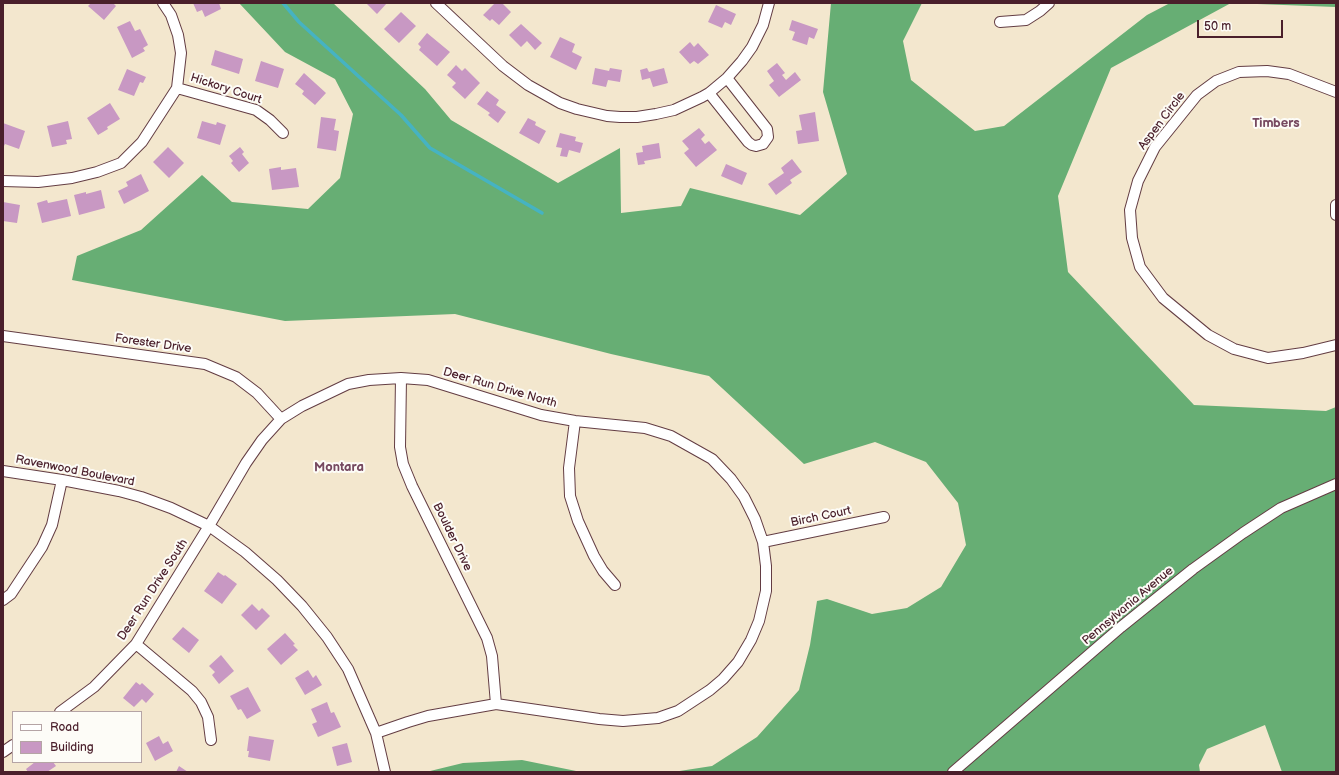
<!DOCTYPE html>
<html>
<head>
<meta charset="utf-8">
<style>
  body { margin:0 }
  #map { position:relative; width:1339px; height:775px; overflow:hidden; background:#f3e7ce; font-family:"Balsamiq Sans",sans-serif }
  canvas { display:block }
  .frame { position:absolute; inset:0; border:4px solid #4a1f2b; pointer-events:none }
  .legend { position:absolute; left:12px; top:711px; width:130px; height:52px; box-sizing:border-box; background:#fdfcf7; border:1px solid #b5a4a5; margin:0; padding:5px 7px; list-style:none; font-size:12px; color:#4a1f2b }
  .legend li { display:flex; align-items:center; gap:8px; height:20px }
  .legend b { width:20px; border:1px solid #b5a4a5 }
  .scale { position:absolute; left:1197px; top:20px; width:86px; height:18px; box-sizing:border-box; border:2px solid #4a1f2b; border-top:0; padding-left:5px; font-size:12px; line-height:14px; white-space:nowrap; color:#4a1f2b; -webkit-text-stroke:3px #fdfcf7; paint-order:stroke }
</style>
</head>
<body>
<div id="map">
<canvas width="1339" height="775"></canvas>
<div class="frame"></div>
<ul class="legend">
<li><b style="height:5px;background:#fff"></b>Road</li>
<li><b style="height:11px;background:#c898c3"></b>Building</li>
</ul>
<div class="scale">50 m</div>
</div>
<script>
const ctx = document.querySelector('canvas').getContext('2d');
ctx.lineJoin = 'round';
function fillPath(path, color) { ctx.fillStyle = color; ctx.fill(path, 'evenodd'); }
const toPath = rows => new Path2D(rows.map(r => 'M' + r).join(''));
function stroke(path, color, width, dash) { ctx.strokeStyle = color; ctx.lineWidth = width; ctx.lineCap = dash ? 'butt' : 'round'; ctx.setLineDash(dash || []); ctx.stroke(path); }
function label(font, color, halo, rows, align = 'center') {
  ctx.font = font + ' "Balsamiq Sans",sans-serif'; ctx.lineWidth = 4; ctx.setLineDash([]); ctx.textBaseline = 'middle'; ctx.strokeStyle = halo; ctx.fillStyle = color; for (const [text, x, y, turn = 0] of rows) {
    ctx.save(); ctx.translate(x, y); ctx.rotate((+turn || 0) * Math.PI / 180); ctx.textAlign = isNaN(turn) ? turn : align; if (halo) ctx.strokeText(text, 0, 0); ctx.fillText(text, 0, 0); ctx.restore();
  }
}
const forest = toPath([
  [239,3,333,3,425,89,451,120,558,183,620,148,621,213,681,206,690,188,800,215,847,174,823,92,831,3,922,3,903,41,911,80,975,131,1004,126,1147,15,1170,3,1336,3,1336,7,1231,3,1111,68,1058,196,1068,272,1194,405,1326,411,1336,407,1336,772,1282,772,1265,725,1207,749,1199,765,1200,772,673,772,712,766,757,737,799,690,810,645,817,601,827,599,872,614,907,608,941,587,966,545,958,503,926,462,875,442,804,464,709,376,611,354,455,314,285,321,72,280,77,256,141,230,202,175,232,202,308,209,340,178,353,114,335,79,285,52],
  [522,760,581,772,426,772,463,763]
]);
const stream = toPath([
  [283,3,299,22,401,115,430,148,542,213]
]);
const building = toPath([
  [91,3,113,3,116,6,104,20,88,6],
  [193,3,219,3,221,9,205,17,202,10,197,12],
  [366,3,387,3,377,14],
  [495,3,502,3,511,12,499,25,492,19,490,21,483,15],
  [716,5,736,14,731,25,725,22,722,28,708,22],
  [401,12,416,26,399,43,384,29],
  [792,20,818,29,814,39,809,37,807,45,792,40,795,32,789,30],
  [130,21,135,31,140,29,148,45,143,48,145,51,132,58,117,27],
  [521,24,542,43,535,50,527,41,521,47,509,35],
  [427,33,450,52,437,66,419,50,421,47,418,44],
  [560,37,575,44,572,52,582,57,576,70,550,57],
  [690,42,694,47,698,43,709,55,698,64,694,61,690,64,679,52],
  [215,50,243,59,239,74,211,65],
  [261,61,284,69,278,88,255,81],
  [777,63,785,73,782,75,786,80,795,72,801,80,779,97,769,85,774,81,767,71],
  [456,65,462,71,465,68,480,83,465,99,452,87,456,83,447,75],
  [595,68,609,71,610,68,622,70,620,82,608,80,606,87,592,84],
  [647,68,649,72,664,68,668,83,653,87,650,78,642,80,640,70],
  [127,69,146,77,143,83,140,82,134,96,118,90],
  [304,73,326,93,315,105,302,94,304,91,295,84],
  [487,91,499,100,496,105,506,112,498,123,488,115,490,113,477,104],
  [110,103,120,119,107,127,108,129,98,135,87,118],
  [815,112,819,141,798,144,796,131,802,130,799,115],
  [321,117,336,119,334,130,339,131,336,151,317,148],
  [528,118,536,122,535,125,546,131,539,144,519,133],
  [68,121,72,139,66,140,67,144,52,147,47,126],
  [202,121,216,125,217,122,226,125,220,145,197,138],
  [3,123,25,131,19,149,5,144,3,148],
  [699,128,705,135,701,139,705,144,709,141,717,150,696,167,684,153,689,149,682,141],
  [560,133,576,137,575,141,583,143,580,153,569,150,567,157,560,156,562,148,556,147],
  [659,143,661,158,644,161,645,164,638,165,636,153,643,152,642,146],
  [168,147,184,163,169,178,153,162],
  [240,147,244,152,242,154,249,163,239,172,231,163,233,161,229,156],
  [792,159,802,172,790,180,792,183,776,195,768,184,784,173,781,168],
  [726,164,747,173,742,185,721,176],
  [281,167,281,170,296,168,299,187,272,190,269,169],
  [141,174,149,191,124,204,118,191,128,186,126,182],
  [101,190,105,208,79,215,74,195,86,192,86,194],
  [67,199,71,216,42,223,37,203,47,200,48,203],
  [3,202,20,205,17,223,3,221],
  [218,572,224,576,225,575,237,584,222,604,204,591],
  [252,604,259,611,262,608,270,616,256,630,241,615],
  [183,627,199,640,189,653,172,639],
  [285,633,295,644,293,645,298,650,281,665,267,649],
  [221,655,234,671,219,684,212,675,215,672,209,666],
  [308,670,313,678,316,675,322,685,305,695,295,678],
  [136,682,140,685,142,683,154,694,146,703,142,699,134,707,123,698],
  [248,687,261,711,247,719,241,709,238,710,230,696],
  [327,702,331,713,334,712,341,727,318,737,312,724,317,722,311,709],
  [159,736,163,744,168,741,173,751,155,761,146,743],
  [249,736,274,740,270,761,248,757,249,751,247,751],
  [347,743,352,762,337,766,332,747],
  [35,762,53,762,56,766,47,772,28,772,26,769],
  [179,766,188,772,176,772]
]);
const street = toPath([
  [436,3,503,66,528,85,560,103,577,109,607,116,620,117,637,117,656,114,674,110,702,97,709,93,727,78,742,61,752,47,763,25,769,3],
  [1000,22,1026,20,1040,11,1049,3],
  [177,88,256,110,270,120,283,133],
  [1336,92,1289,74,1267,71,1239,72,1216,81,1197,95,1155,147,1138,181,1130,210,1132,238,1140,267,1163,298,1208,335,1234,349,1268,358,1303,353,1336,345],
  [709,93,748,142,752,145,756,146,763,144,768,137,767,129,727,78],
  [3,181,38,182,72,178,97,172,121,163,142,142,177,88,181,53,178,35,171,15,163,3],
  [1336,205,1336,215],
  [3,336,205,364,236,377,257,393,281,419],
  [401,378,400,447,403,464,412,486,487,638,492,656,496,704],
  [575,421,569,468,570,496,578,521,594,556,603,571,615,585],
  [3,471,62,480,119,491,141,497,171,508,209,526,245,552,277,580,302,606,327,637,348,669,376,733,385,772],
  [763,542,884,517],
  [3,600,11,594,42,547,52,525,62,480],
  [136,644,192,691,201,702,208,717,211,740],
  [60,712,94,687,136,644,209,526,246,463,262,440,281,419,302,406,348,384,369,380,401,378,428,380,541,415,575,421,645,428,671,436,712,459,731,479,744,497,755,519,763,542,766,566,766,591,759,621,751,640,738,662,723,679,710,690,678,711,658,718,623,721,599,719,496,704,428,716,408,722,376,733],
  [3,752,13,745],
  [953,772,1121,627,1193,569,1243,533,1281,508,1336,484]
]);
const streetNames = [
  ["Hickory Court",226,89,18],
  ["Aspen Circle",1162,121,-53],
  ["Forester Drive",153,344,8],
  ["Deer Run Drive North",500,388,16],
  ["Ravenwood Boulevard",75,471,11],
  ["Birch Court",821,517,-12],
  ["Boulder Drive",452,537,64],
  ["Deer Run Drive South",153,590,-57],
  ["Pennsylvania Avenue",1128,606,-40]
];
const neighbourhoodNames = [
  ["Timbers",1276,124],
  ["Montara",339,468]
];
fillPath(forest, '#67ae74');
stroke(stream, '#46b3c2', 3.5);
fillPath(building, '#c898c3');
stroke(street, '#633d43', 12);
stroke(street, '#fff', 10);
label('12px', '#4a1f2b', '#fdfcf7', streetNames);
label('bold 13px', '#764960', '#fdfcf7', neighbourhoodNames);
</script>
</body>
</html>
